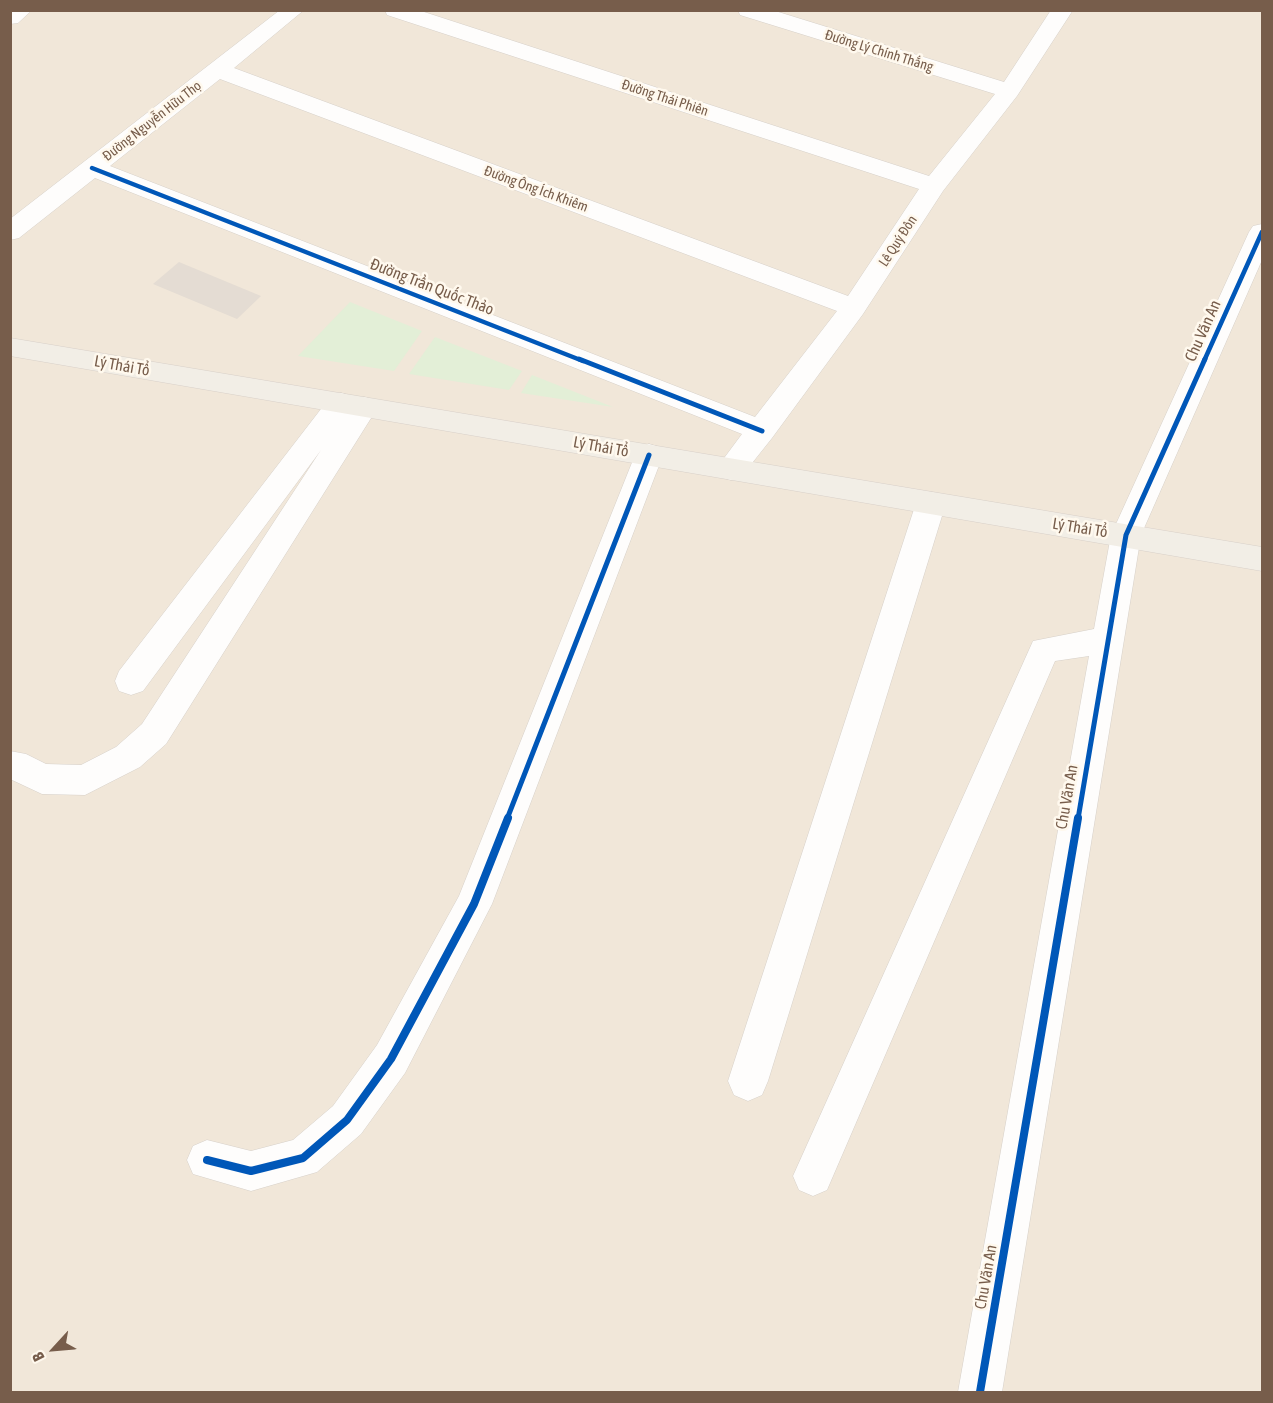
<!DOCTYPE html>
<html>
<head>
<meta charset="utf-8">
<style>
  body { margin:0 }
  #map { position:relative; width:1273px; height:1403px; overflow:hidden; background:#f8f4ec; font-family:"Asap Condensed",sans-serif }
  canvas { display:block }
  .frame { position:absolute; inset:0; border:12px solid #775d4b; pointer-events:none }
  .north { position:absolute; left:24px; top:1319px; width:60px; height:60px; -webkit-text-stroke:4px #fff9ee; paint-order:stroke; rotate:244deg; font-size:16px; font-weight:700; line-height:24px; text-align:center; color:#775d4b }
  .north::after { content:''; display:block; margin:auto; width:21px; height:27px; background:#775d4b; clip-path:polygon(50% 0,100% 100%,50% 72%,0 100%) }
</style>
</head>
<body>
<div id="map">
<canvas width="1273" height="1403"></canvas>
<div class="frame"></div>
<div class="north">B</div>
</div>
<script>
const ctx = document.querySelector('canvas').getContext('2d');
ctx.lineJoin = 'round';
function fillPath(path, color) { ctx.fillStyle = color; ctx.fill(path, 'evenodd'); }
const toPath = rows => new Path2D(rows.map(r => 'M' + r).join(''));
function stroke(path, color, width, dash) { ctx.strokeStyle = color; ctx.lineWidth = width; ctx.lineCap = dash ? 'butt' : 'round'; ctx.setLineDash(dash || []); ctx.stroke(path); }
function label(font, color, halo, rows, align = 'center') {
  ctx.font = font + ' "Asap Condensed",sans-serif'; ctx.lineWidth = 5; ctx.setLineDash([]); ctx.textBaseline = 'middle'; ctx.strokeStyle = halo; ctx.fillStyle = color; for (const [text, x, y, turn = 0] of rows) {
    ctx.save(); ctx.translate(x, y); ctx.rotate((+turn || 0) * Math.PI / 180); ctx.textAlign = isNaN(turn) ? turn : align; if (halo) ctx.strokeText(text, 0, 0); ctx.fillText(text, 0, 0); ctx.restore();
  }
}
const residential = toPath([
  [11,11,1262,11,1262,1392,11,1392]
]);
const green = toPath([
  [350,302,422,331,394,371,298,356],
  [435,337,522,371,509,390,409,374],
  [532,375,613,407,521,393]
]);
const building = toPath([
  [179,262,261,296,237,319,153,284]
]);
const minor = toPath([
  [10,10,32,10,18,23,10,24,10,10],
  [280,10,304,10,234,68,848,296,919,189,387,15,385,10,418,10,929,176,995,94,740,15,738,10,772,10,1004,82,1051,10,1073,10,1017,96,943,191,863,314,772,438,741,477,731,480,721,477,716,469,742,434,95,178,19,238,10,240,10,219,280,10],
  [220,79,837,311,755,417,110,166,220,79],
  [1262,224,1262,260,1141,535,1002,1392,958,1392,1089,656,1055,661,827,1190,813,1196,799,1190,793,1176,1033,641,1094,629,1111,535,1249,232,1253,226,1262,224],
  [341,393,351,396,354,401,364,397,374,400,378,407,166,744,140,767,85,795,42,794,10,779,10,751,26,754,46,764,81,765,116,747,142,724,321,450,143,691,131,695,119,691,115,681,119,671,331,396,341,393],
  [649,444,659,447,663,455,492,904,405,1073,361,1134,317,1172,251,1191,193,1174,187,1160,193,1146,207,1140,251,1151,293,1140,333,1106,377,1045,459,896,635,455,639,447,649,444],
  [931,492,942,495,946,503,768,1081,762,1095,748,1101,734,1095,728,1081,916,503,920,495,931,492]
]);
const major = toPath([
  [10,338,1262,547,1262,571,10,356,10,338]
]);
const cyclewayFar2 = toPath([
  [92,168,583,361],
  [1204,361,1262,232]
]);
const cyclewayFar1 = toPath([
  [579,359,762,431],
  [507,819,649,455],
  [1078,819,1126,535,1205,359]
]);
const cycleway = toPath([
  [207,1160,251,1171,303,1158,347,1120,391,1059,474,904,508,818],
  [980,1392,1078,818]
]);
const farStreetnames = [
  ["Đường Lý Chính Thắng",879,51,17],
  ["Đường Thái Phiên",665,98,18],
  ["Đường Nguyễn Hữu Thọ",152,121,-38],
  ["Đường Ông Ích Khiêm",536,189,20],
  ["Lê Quý Đôn",898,241,-57]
];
const streetNames = [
  ["Đường Trần Quốc Thảo",432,287,21],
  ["Chu Văn An",1203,331,-66],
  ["Lý Thái Tổ",122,366,10],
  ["Lý Thái Tổ",601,447,10],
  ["Lý Thái Tổ",1080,528,9],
  ["Chu Văn An",1067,797,-80],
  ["Chu Văn An",986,1277,-80]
];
fillPath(residential, '#f1e7d9');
fillPath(green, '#e3efd7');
fillPath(building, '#e4dcd3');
stroke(minor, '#d7d1ca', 1);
stroke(major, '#d9d1ca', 1);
fillPath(minor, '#fefdfc');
fillPath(major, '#f2eee6');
stroke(cyclewayFar2, '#0057b8', 4.5);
stroke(cyclewayFar1, '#0057b8', 5);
stroke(cycleway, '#0057b8', 8);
label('14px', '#775d4b', '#fff9ee', farStreetnames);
label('16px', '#775d4b', '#fff9ee', streetNames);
</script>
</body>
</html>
